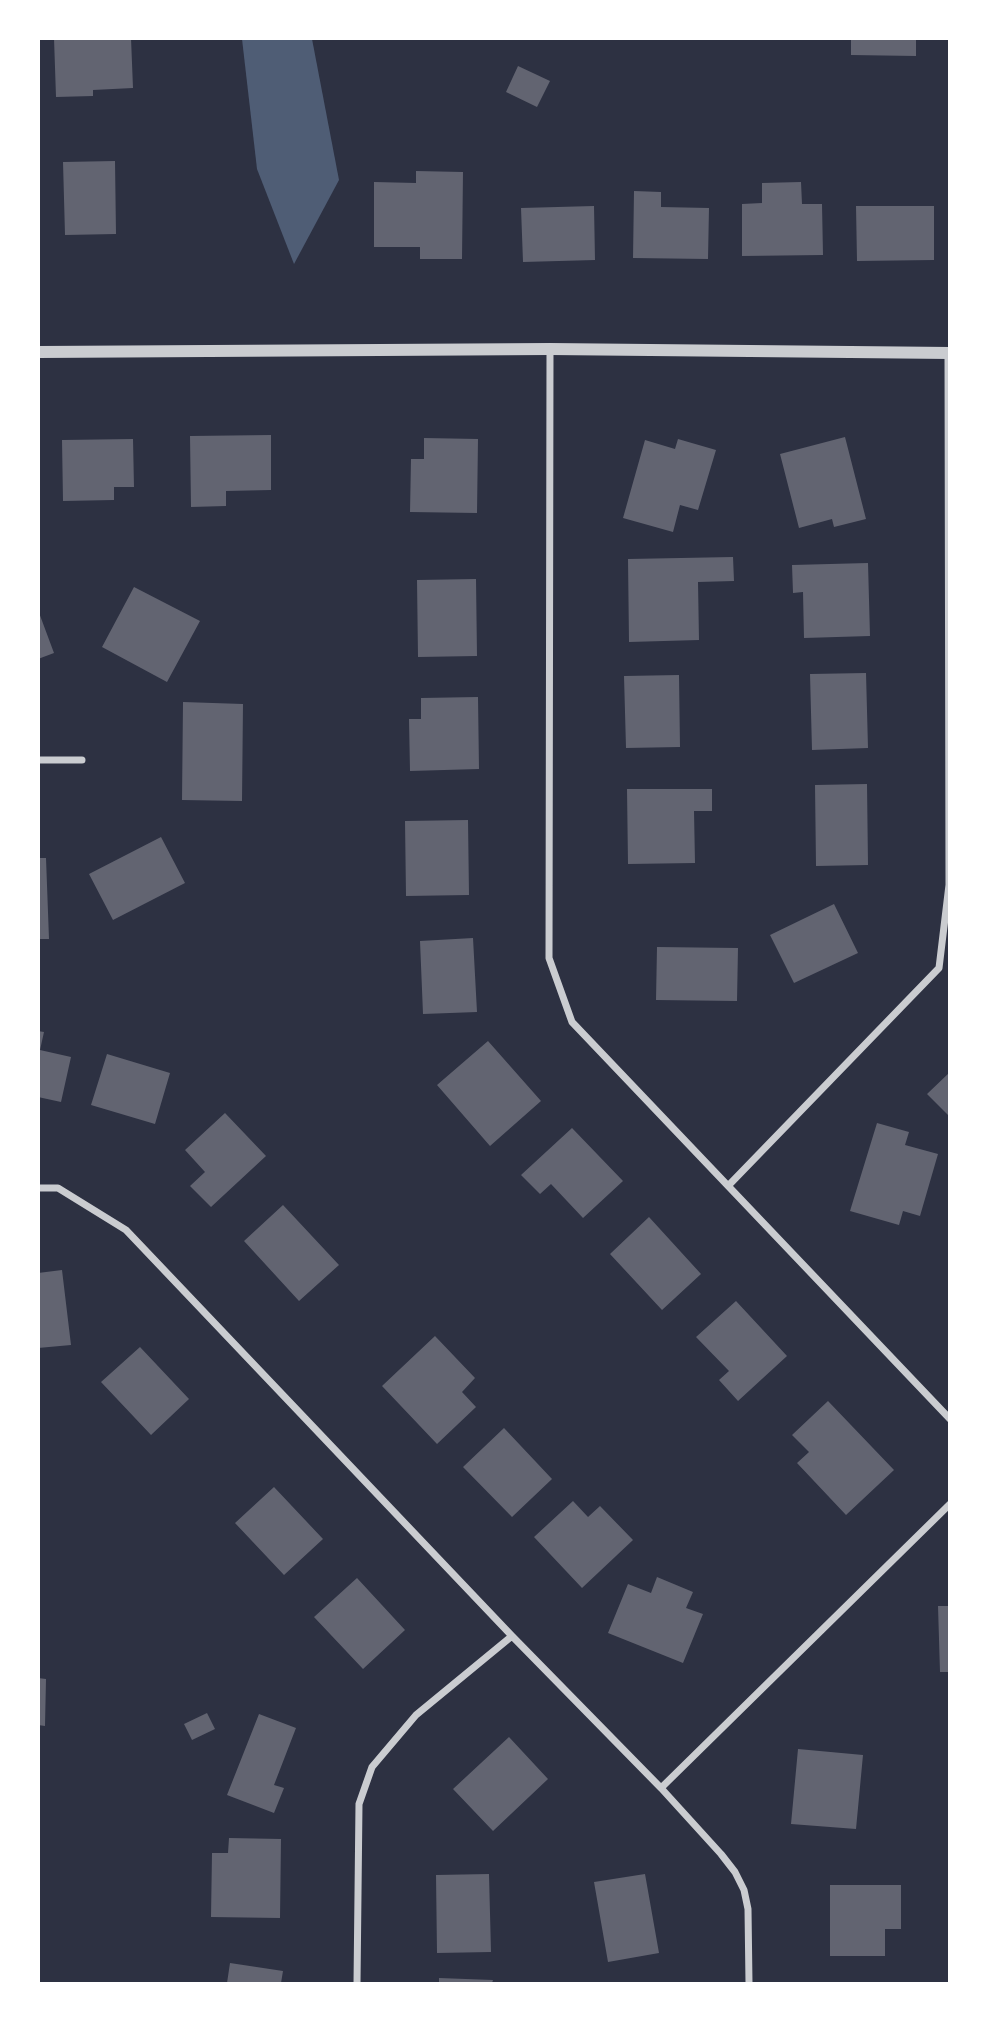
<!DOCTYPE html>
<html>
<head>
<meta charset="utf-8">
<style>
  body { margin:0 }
  #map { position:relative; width:988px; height:2022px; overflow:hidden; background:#2d3142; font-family:Helvetica,sans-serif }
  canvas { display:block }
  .frame { position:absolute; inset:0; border:40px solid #fff; pointer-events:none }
</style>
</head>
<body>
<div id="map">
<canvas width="988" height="2022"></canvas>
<div class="frame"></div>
</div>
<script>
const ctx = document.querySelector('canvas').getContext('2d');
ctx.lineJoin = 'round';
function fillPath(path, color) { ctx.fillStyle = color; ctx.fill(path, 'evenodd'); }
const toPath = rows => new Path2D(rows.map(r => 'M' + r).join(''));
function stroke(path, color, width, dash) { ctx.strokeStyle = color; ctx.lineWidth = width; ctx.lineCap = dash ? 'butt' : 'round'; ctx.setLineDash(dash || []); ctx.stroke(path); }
const water = toPath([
  [242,39,312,39,339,180,294,264,257,169]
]);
const building = toPath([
  [54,38,131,38,133,88,93,90,93,96,56,97],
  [851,38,916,38,916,56,851,55],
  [518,66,550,81,537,107,506,92],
  [115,161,116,234,65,235,63,162],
  [416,171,463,172,462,259,420,259,420,247,374,247,374,182,416,183],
  [801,182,802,204,822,204,823,255,742,256,742,204,762,203,762,183],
  [634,191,661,192,661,207,709,208,708,259,633,258],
  [594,206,595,260,523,262,521,208],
  [856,206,934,206,934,260,857,261],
  [271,435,271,490,226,491,226,506,191,507,190,436],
  [845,437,866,519,834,527,832,519,799,528,780,454],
  [424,438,478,439,477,513,410,512,411,459,424,459],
  [133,439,134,487,114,487,114,500,63,501,62,440],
  [678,439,716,450,698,510,680,505,673,532,623,518,645,440,675,449],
  [733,557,734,581,698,582,699,640,629,642,628,559],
  [868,563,870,636,804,638,803,592,793,593,792,565],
  [476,579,477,656,418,657,417,580],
  [134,587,200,621,167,682,102,647],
  [38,610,54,653,38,659],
  [866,673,868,748,812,750,810,674],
  [679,675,680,747,626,748,624,676],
  [478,697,479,769,410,771,409,719,421,719,421,698],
  [183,702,243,704,242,801,182,800],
  [867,784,868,865,816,866,815,785],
  [627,789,712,789,712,811,694,811,695,863,628,864],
  [468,820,469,895,406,896,405,821],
  [161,837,185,883,113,920,89,874],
  [38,858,46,858,49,939,38,939],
  [834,904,858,953,794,983,770,935],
  [473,938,477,1012,423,1014,420,941],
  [657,947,738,948,737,1001,656,1000],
  [38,1031,44,1032,40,1050,71,1057,61,1102,38,1097],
  [488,1041,541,1101,490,1146,437,1085],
  [107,1054,170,1073,155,1124,91,1105],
  [950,1072,950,1117,927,1094],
  [225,1113,266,1156,211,1207,190,1186,205,1172,185,1150],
  [877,1123,909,1132,905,1145,938,1154,920,1216,903,1211,899,1225,850,1211],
  [572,1128,623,1181,583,1218,551,1184,540,1194,521,1175],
  [283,1205,339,1265,299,1301,244,1241],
  [649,1217,701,1274,662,1310,610,1254],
  [62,1270,71,1345,38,1348,38,1273],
  [736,1301,787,1356,738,1401,719,1380,729,1371,696,1337],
  [435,1336,475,1378,462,1392,476,1407,437,1444,382,1386],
  [140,1347,189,1399,151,1435,101,1382],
  [828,1401,894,1470,846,1515,797,1463,809,1452,792,1435],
  [504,1428,552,1479,512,1517,463,1467],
  [274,1487,323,1539,284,1575,235,1523],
  [573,1501,588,1517,600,1506,633,1540,582,1588,534,1537],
  [657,1577,693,1592,686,1608,703,1614,683,1663,608,1633,628,1584,651,1593],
  [357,1578,405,1630,363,1669,314,1617],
  [938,1606,950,1606,950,1672,940,1672],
  [38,1678,46,1679,45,1726,38,1725],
  [207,1713,215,1729,192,1740,184,1724],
  [259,1714,296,1728,274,1785,284,1788,274,1813,227,1795],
  [509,1737,548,1779,493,1831,453,1789],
  [798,1749,863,1755,856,1829,791,1824],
  [229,1838,281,1839,280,1918,211,1917,212,1853,228,1853],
  [489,1874,491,1952,437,1953,436,1875],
  [645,1874,659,1953,608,1962,594,1882],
  [830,1885,901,1885,901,1929,885,1929,885,1956,830,1956],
  [230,1963,283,1971,281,1983,227,1983],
  [439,1978,493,1980,492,1983,439,1983]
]);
const minor = toPath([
  [550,349,549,958,572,1022,950,1419],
  [38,760,82,760],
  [728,1186,939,968,949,885,948,353],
  [38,1188,58,1188,126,1230,512,1636,661,1788,721,1854,735,1872,744,1890,748,1909,749,1983],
  [661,1788,950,1504],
  [357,1983,359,1804,372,1767,416,1715,512,1636]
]);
const tertiary = toPath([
  [38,352,550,349,950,353]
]);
fillPath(water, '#4f5d75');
fillPath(building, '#626471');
stroke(minor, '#caccd0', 7);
stroke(tertiary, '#caccd0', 12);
</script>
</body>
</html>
